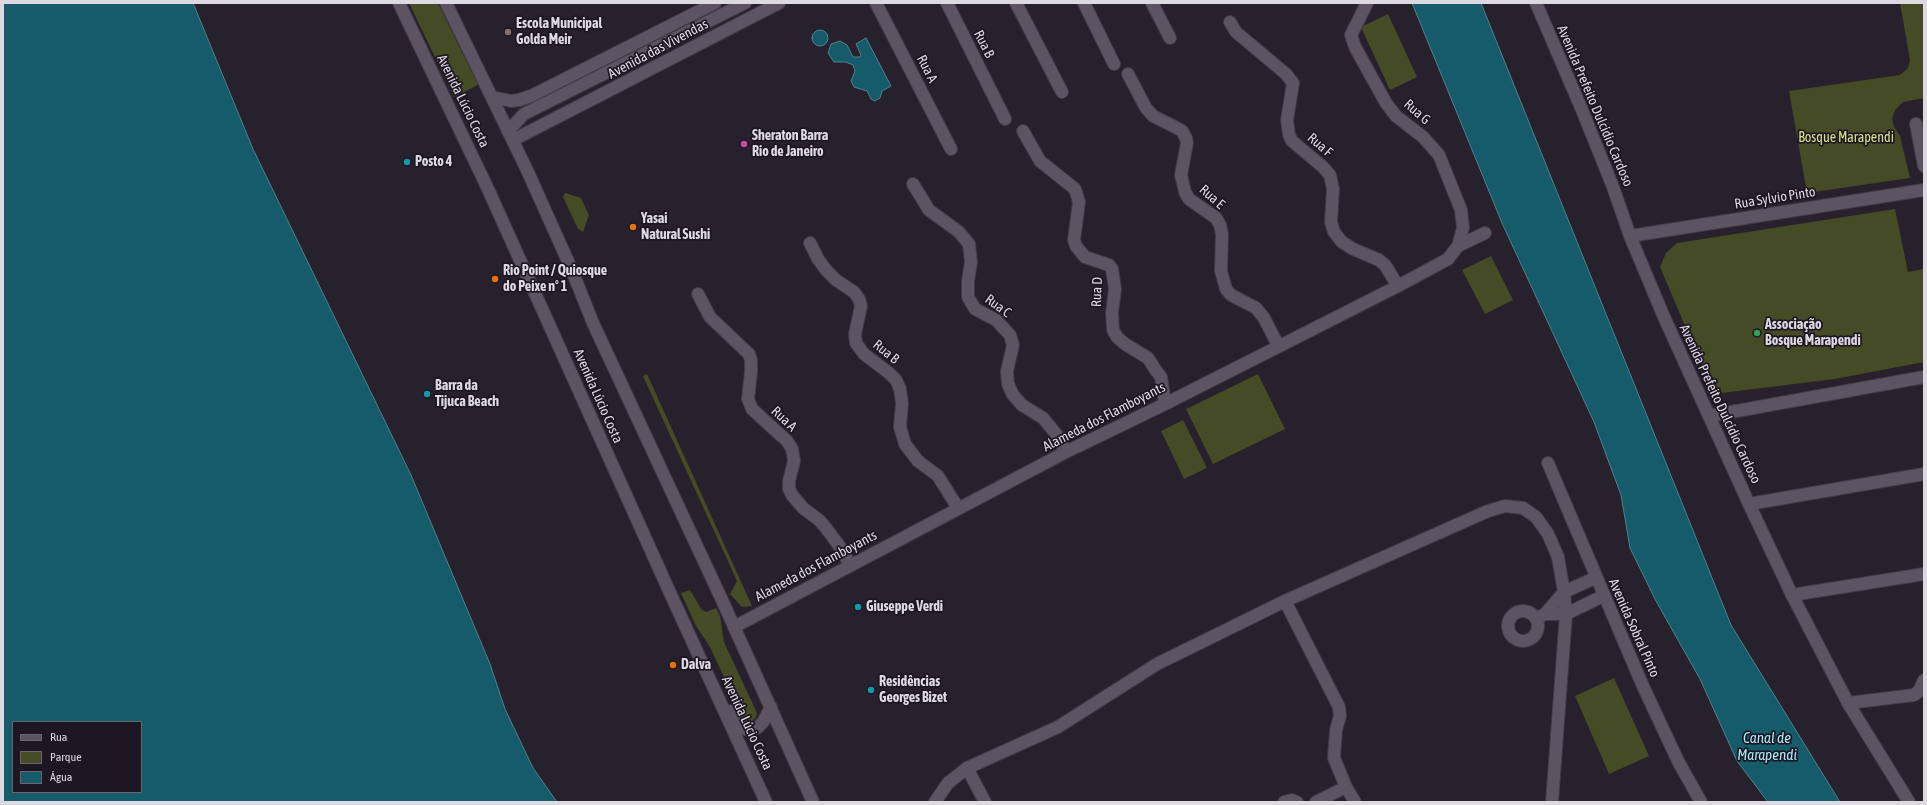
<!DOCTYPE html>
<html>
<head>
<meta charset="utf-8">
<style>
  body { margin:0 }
  #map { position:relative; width:1927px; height:805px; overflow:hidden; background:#27202d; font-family:"Asap Condensed",sans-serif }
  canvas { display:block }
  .frame { position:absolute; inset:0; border:4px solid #ddd9e2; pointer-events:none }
  .legend { position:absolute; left:12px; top:721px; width:130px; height:72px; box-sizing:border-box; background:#1d1623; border:1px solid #6a646f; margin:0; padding:5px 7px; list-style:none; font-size:12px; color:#ddd9e2 }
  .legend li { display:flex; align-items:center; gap:8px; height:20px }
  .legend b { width:20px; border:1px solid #6a646f }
</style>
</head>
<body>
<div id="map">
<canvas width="1927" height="805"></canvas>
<div class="frame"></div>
<ul class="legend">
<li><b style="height:5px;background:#5c5463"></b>Rua</li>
<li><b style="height:11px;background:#454b24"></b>Parque</li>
<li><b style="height:11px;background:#155b69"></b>Água</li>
</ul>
</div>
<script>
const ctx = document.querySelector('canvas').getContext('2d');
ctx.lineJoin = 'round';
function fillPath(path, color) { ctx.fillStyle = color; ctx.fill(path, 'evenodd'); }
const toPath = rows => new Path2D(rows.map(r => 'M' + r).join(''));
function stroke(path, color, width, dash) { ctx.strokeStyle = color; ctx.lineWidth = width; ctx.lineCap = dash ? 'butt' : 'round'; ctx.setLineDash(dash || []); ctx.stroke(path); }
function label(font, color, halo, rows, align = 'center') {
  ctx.font = font + ' "Asap Condensed",sans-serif'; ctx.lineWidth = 3.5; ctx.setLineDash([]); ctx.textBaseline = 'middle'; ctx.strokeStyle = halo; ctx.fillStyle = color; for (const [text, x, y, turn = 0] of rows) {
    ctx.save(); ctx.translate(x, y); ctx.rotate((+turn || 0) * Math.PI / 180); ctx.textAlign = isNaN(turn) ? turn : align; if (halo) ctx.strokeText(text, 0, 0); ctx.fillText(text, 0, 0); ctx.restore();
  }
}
const green = toPath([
  [409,3,438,3,478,85,454,97],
  [1900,3,1924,3,1924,98,1903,102,1895,110,1892,119,1894,127,1900,136,1910,178,1807,193,1789,91,1900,75,1908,68,1910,60],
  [1388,14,1417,77,1390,90,1361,27],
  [565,193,581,198,589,215,583,232,578,229,563,197],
  [1895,209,1908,272,1924,269,1924,362,1835,379,1714,394,1660,267,1666,253,1677,243],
  [1491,256,1513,300,1485,314,1462,270],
  [647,374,752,606,742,607,730,594,737,581,643,376],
  [1258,374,1285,429,1213,464,1186,409],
  [1183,420,1207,468,1184,479,1161,431],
  [690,590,702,610,706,612,716,608,720,616,724,642,757,713,756,717,751,723,744,720,710,647,696,626,681,593],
  [1614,678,1649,756,1609,774,1575,696]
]);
const water = toPath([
  [3,3,193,3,253,149,411,475,490,664,505,709,533,768,557,802,3,802,3,3],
  [13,722,141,722,141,792,13,792,13,722],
  [1412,3,1481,3,1731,625,1840,802,1768,802,1737,761,1700,679,1656,601,1630,548,1621,495,1594,422,1502,223,1412,3],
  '812 38a8 8 0 1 1 16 0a8 8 0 1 1-16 0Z',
  [866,38,891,86,882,91,880,98,875,101,871,99,867,91,854,87,851,81,855,71,853,65,846,62,834,62,828,53,831,44,840,41,847,45,853,57,860,57,861,55,856,44,866,38]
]);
const street = toPath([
  [876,3,951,149],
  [947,3,1005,119],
  [1016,3,1062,92],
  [1084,3,1114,64],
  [1152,3,1170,38],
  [1367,3,1351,35,1355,47,1386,103,1396,116,1423,137,1439,155,1461,210,1463,228,1458,246],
  [1230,22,1236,32,1286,74,1293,83,1287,120,1289,135,1292,141,1323,167,1330,175,1333,189,1331,222,1334,232,1342,242,1353,249,1379,260,1385,265,1398,286],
  [1128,74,1146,108,1153,116,1175,127,1182,131,1186,138,1187,143,1181,175,1185,192,1189,199,1216,218,1220,225,1222,234,1221,271,1226,289,1231,295,1256,308,1264,318,1278,345],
  [492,97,511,101,519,100,531,96,715,3],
  [1916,124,1924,166],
  [508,131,524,114,745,3],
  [1023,131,1040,161,1075,189,1079,202,1074,240,1076,246,1085,257,1109,265,1112,269,1115,289,1112,313,1113,330,1117,337,1125,344,1148,358,1155,369,1161,377,1165,404],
  [513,140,779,3],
  [913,184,929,210,959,232,969,244,971,262,968,281,968,297,975,309,996,320,1010,335,1013,345,1007,371,1008,384,1013,395,1022,405,1043,418,1057,435,1066,452],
  [1630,236,1924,190],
  [810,243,818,259,826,270,836,280,854,292,859,299,861,306,855,334,856,343,864,354,889,373,896,380,900,389,902,403,900,427,905,444,918,461,938,476,958,508],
  [698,294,710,317,749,354,751,360,751,372,748,399,752,409,787,441,792,449,794,461,789,481,789,489,792,495,803,508,819,520,826,528,840,547,850,565],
  [1709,416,1924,377],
  [1548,463,1642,684,1678,761,1701,802],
  [1749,504,1924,474],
  [1792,595,1924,574],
  [1285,601,1339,707,1340,716,1336,730,1334,758,1346,787,1355,802],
  '1508 626a15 15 0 1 1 30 0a15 15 0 1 1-30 0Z',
  [1545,614,1566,614,1603,596],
  [1536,619,1545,614,1564,592,1595,578],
  [734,627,1066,452,1165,404,1398,286,1448,259,1458,246,1485,233],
  [1848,703,1914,695,1919,691,1924,680],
  [967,768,985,802],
  [935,802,948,783,967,768,1058,727,1157,664,1285,601,1488,511,1505,506,1523,508,1536,517,1548,534,1558,557,1564,592,1566,614,1552,802],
  [1284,802,1292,800,1297,802],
  [1316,802,1346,787]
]);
const secondary = toPath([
  [399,3,488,189,671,595,766,802],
  [446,3,527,170,571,268,593,323,722,600,813,802],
  [1536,3,1582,110,1613,187,1630,236,1664,317,1749,504,1792,595,1848,703,1909,802],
  [731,711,743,728,749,730,757,728,763,722,771,707]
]);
const markers = [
  [508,32,4,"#8d6e63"],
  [744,144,4,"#d1479c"],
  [407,162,4,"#0f9aa8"],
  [633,227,4,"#e8710a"],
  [495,279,4,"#e8710a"],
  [1757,333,4,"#2e9e5b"],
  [427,394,4,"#0f9aa8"],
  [858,607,4,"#0f9aa8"],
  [673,665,4,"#e8710a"],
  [871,690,4,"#0f9aa8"]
];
const poiNames = [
  ["Escola Municipal",516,24],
  ["Golda Meir",516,40],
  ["Sheraton Barra",752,136],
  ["Rio de Janeiro",752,152],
  ["Posto 4",415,162],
  ["Yasai",641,219],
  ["Natural Sushi",641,235],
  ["Rio Point / Quiosque",503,271],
  ["do Peixe n° 1",503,287],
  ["Associação",1765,325],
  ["Bosque Marapendi",1765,341],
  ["Barra da",435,386],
  ["Tijuca Beach",435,402],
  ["Giuseppe Verdi",866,607],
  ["Dalva",681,665],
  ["Residências",879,682],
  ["Georges Bizet",879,698]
];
const streetNames = [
  ["Rua B",984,44,63],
  ["Avenida das Vivendas",658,49,-28],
  ["Rua A",927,69,63],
  ["Avenida Lúcio Costa",463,101,64],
  ["Avenida Prefeito Dulcídio Cardoso",1595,106,67],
  ["Rua G",1417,112,41],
  ["Rua F",1320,145,41],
  ["Rua E",1212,197,41],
  ["Rua Sylvio Pinto",1775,198,-9],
  ["Rua D",1097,292,-88],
  ["Rua C",998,306,36],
  ["Rua B",886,352,39],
  ["Avenida Lúcio Costa",598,396,66],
  ["Avenida Prefeito Dulcídio Cardoso",1720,404,65],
  ["Alameda dos Flamboyants",1104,417,-27],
  ["Rua A",784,419,43],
  ["Alameda dos Flamboyants",816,566,-28],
  ["Avenida Sobral Pinto",1634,628,66],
  ["Avenida Lúcio Costa",747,723,65]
];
const parkNames = [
  ["Bosque Marapendi",1846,138]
];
const waterNames = [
  ["Canal de",1767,738],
  ["Marapendi",1767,755]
];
fillPath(green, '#454b24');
fillPath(water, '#155b69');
stroke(water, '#51818d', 1);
stroke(street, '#403b46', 14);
stroke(secondary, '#403b46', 14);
stroke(street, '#5c5463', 12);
stroke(secondary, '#5c5463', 12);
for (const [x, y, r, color] of markers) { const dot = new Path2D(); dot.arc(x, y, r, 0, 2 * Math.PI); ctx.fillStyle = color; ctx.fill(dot); stroke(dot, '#1d1623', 1.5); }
label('bold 14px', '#ddd9e2', '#1d1623', poiNames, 'left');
label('14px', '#ddd9e2', '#1d1623', streetNames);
label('14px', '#d4e387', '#1d1623', parkNames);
label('italic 15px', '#a8ebfb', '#1d1623', waterNames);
</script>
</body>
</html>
